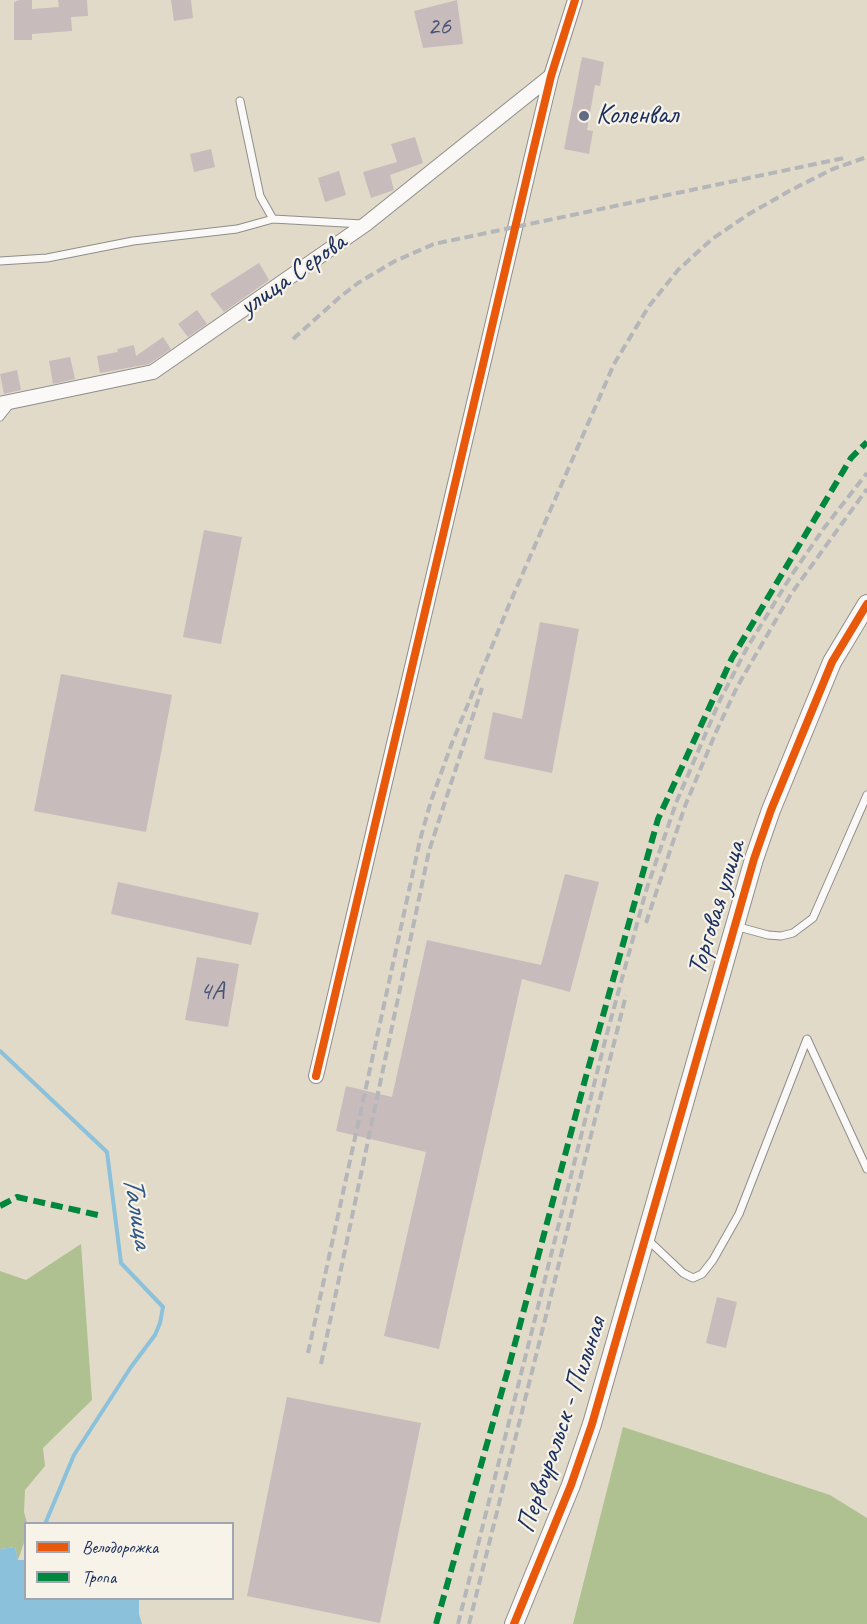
<!DOCTYPE html>
<html>
<head>
<meta charset="utf-8">
<style>
  body { margin:0 }
  #map { position:relative; width:867px; height:1624px; overflow:hidden; background:#e2dac8; font-family:Caveat,sans-serif }
  canvas { display:block }
  .legend { position:absolute; left:24px; top:1522px; width:210px; height:78px; box-sizing:border-box; background:#f7f3e8; border:2px solid #9fa5b1; margin:0; padding:8px 10px; list-style:none; font-size:18px; color:#1b2f5e }
  .legend li { display:flex; align-items:center; gap:12px; height:30px }
  .legend b { width:30px; border:2px solid #9fa5b1 }
</style>
</head>
<body>
<div id="map">
<canvas width="867" height="1624"></canvas>
<ul class="legend">
<li><b style="height:8px;background:#e8590c"></b>Велодорожка</li>
<li><b style="height:8px;background:#00873e"></b>Тропа</li>
</ul>
</div>
<script>
const ctx = document.querySelector('canvas').getContext('2d');
ctx.lineJoin = 'round';
function fillPath(path, color) { ctx.fillStyle = color; ctx.fill(path, 'evenodd'); }
const toPath = rows => new Path2D(rows.map(r => 'M' + r).join(''));
function stroke(path, color, width, dash) { ctx.strokeStyle = color; ctx.lineWidth = width; ctx.lineCap = dash ? 'butt' : 'round'; ctx.setLineDash(dash || []); ctx.stroke(path); }
function label(font, color, halo, rows, align = 'center') {
  ctx.font = font + ' Caveat,sans-serif'; ctx.lineWidth = 4.5; ctx.setLineDash([]); ctx.textBaseline = 'middle'; ctx.strokeStyle = halo; ctx.fillStyle = color; for (const [text, x, y, turn = 0] of rows) {
    ctx.save(); ctx.translate(x, y); ctx.rotate((+turn || 0) * Math.PI / 180); ctx.textAlign = isNaN(turn) ? turn : align; if (halo) ctx.strokeText(text, 0, 0); ctx.fillText(text, 0, 0); ctx.restore();
  }
}
const forest = toPath([
  [81,1244,92,1400,43,1448,45,1466,25,1490,24,1512,27,1523,25,1540,18,1560,15,1547,0,1549,0,1271,26,1280],
  [623,1427,830,1495,867,1518,867,1624,573,1624]
]);
const water = toPath([
  [15,1547,18,1560,25,1560,26,1598,139,1599,139,1614,142,1624,0,1624,0,1549]
]);
const stream = toPath([
  [0,1051,107,1152,121,1263,163,1307,160,1323,155,1335,131,1367,74,1455,45,1524]
]);
const building = toPath([
  [20,0,32,0,32,9,59,7,58,0,87,0,88,16,71,17,72,31,32,34,32,40,14,40,14,2],
  [171,0,191,0,193,18,174,21],
  [457,0,463,44,423,48,414,11],
  [582,57,604,62,600,86,595,85,587,130,593,131,589,154,564,149],
  [415,137,423,163,390,175,394,190,371,198,363,172,397,162,391,144],
  [211,149,215,167,194,172,190,154],
  [339,171,346,195,325,202,318,178],
  [259,263,269,280,224,312,210,294],
  [197,310,207,324,188,337,178,324],
  [163,337,171,349,149,364,100,373,97,356,118,352,117,349,134,345,136,356],
  [70,357,75,379,53,384,49,361],
  [17,370,21,390,4,394,0,374],
  [204,530,242,537,221,644,183,637],
  [540,622,579,629,552,773,484,759,493,712,522,719],
  [61,674,172,695,146,832,34,811],
  [565,874,599,882,570,992,522,979,439,1349,384,1336,426,1152,336,1131,346,1086,392,1097,427,940,541,965],
  [118,882,259,913,251,945,111,914],
  [197,957,239,964,228,1027,185,1020],
  [717,1297,737,1302,726,1348,706,1343],
  [287,1397,421,1423,380,1623,247,1596]
]);
const service = toPath([
  [240,101,260,196,273,219,362,224],
  [0,261,47,258,133,241,237,229,273,219],
  [0,417,11,403],
  [735,926,768,935,781,936,793,933,813,918,867,795],
  [647,1239,683,1273,693,1278,702,1274,713,1260,739,1214,807,1039,867,1169]
]);
const minor = toPath([
  [0,404,153,372,366,224,551,76],
  [316,1076,535,143,551,76,575,0]
]);
const tertiary = toPath([
  [514,1624,571,1485,592,1424,754,859,771,810,832,662,867,604]
]);
const rail = toPath([
  [293,339,340,297,358,283,395,261,434,244,844,158],
  [646,923,685,806,716,732,737,687,791,594,867,489],
  [308,1353,420,840,431,801,452,743,509,605,614,364,649,306,678,270,712,239,749,214,791,190,833,169,867,157],
  [321,1364,429,851,482,688],
  [458,1624,606,1037,646,891,676,803,720,700,747,648,791,576,824,528,867,473],
  [469,1624,626,995]
]);
const quiet = toPath([
  [0,1206,17,1197,98,1215],
  [436,1624,509,1366,585,1080,658,819,732,658,851,458,867,442]
]);
const cycleway = toPath([
  [316,1076,535,143,551,76,575,0],
  [514,1624,571,1485,592,1424,754,859,771,810,832,662,867,604]
]);
const markers = [
  [584,116,6,"#616b83"]
];
const numberNames = [
  ["26",439,27],
  ["4А",212,992]
];
const poiNames = [
  ["Коленвал",596,116]
];
const streetNames = [
  ["улица Серова",293,275,-35],
  ["Торговая улица",717,908,-73],
  ["Первоуральск - Пильная",562,1425,-71]
];
const waterNames = [
  ["Талица",137,1212,81]
];
fillPath(forest, '#afc190');
fillPath(water, '#8bc1da');
stroke(stream, '#8bc1da', 4);
fillPath(building, '#c8bbbc');
stroke(service, '#8e8e8d', 9);
stroke(minor, '#8e8e8d', 16);
stroke(tertiary, '#8e8e8d', 20);
stroke(service, '#fbf9f7', 7);
stroke(minor, '#fbf9f7', 14);
stroke(tertiary, '#fbf9f7', 18);
stroke(rail, '#b5b6b9', 4, [9, 4.5]);
stroke(quiet, '#00873e', 6, [12, 6]);
stroke(cycleway, '#e8590c', 8);
for (const [x, y, r, color] of markers) { const dot = new Path2D(); dot.arc(x, y, r, 0, 2 * Math.PI); ctx.fillStyle = color; ctx.fill(dot); stroke(dot, '#f7f3e8', 2); }
label('26px', '#465276', null, numberNames);
label('28px', '#1b2f5e', '#f7f3e8', poiNames, 'left');
label('28px', '#1b2f5e', '#f7f3e8', streetNames);
label('italic 30px', '#325885', '#f7f3e8', waterNames);
</script>
</body>
</html>
